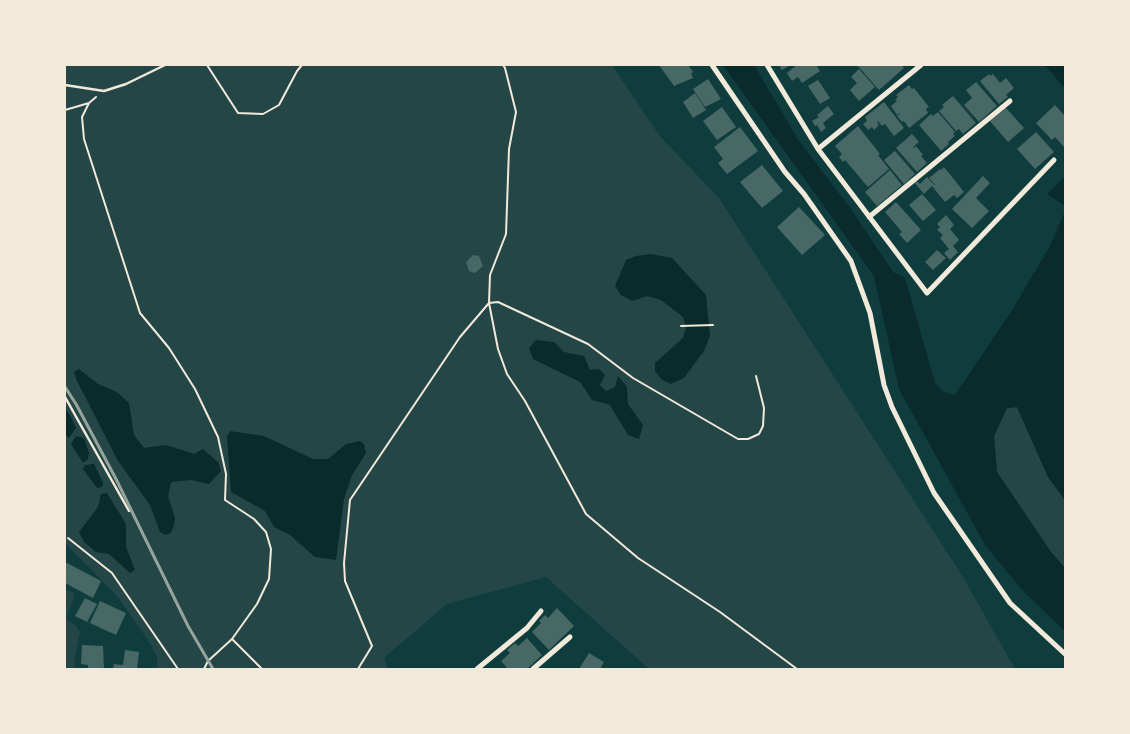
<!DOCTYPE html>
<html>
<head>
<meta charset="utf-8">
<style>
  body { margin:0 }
  #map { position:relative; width:1130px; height:734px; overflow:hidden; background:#0f3d3e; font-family:"Fira Sans",sans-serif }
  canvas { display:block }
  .frame { position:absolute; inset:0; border:66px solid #f1e9da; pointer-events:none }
</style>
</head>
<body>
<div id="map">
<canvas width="1130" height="734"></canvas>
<div class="frame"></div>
</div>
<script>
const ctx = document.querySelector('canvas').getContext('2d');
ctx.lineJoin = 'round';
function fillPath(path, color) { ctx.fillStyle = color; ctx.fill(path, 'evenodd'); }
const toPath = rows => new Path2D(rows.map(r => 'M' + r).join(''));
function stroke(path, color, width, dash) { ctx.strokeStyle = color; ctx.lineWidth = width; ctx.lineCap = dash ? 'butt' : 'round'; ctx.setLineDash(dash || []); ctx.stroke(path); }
const green = toPath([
  [65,65,612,65,659,135,719,198,963,577,1015,669,649,669,546,577,447,604,384,658,388,669,157,669,157,657,148,640,117,596,65,543],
  [1017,407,1048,477,1065,500,1065,568,1051,552,997,472,994,436,1007,408],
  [65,589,73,592,74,598,67,616,68,620,76,626,80,632,74,662,75,669,65,669]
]);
const water = toPath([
  [723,65,754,65,799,141,848,205,893,272,905,278,935,383,944,392,955,395,1011,312,1050,246,1065,211,1065,500,1048,477,1017,407,1007,408,994,436,997,472,1051,552,1065,568,1065,631,1024,592,985,545,899,389,874,276],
  [1045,65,1065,65,1065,89],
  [1065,176,1065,206,1047,194],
  [651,254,672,258,706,295,710,336,704,351,684,378,671,384,662,380,655,371,655,363,683,338,686,327,683,317,661,300,647,296,632,301,621,295,615,286,626,260,636,256],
  [536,340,554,342,564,352,584,356,590,370,599,369,605,375,600,385,606,391,615,387,618,376,627,387,628,404,643,425,639,439,628,435,610,405,592,400,580,382,533,359,529,348],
  [79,369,98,384,117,392,129,403,134,435,144,448,166,445,194,454,203,449,218,462,221,471,209,484,191,480,171,482,168,496,175,518,174,525,171,533,165,535,160,532,150,505,118,461,76,379,74,372],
  [65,408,71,417,76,428,69,438,65,435],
  [230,431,264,436,313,459,328,459,346,444,360,441,364,444,366,453,352,475,344,499,336,560,315,557,290,535,274,527,265,511,231,492,227,437],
  [76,436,84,438,89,453,88,459,83,463,71,444],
  [94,464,103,483,102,487,97,488,83,469,85,465],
  [107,493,126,524,126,547,135,570,130,573,109,554,96,552,84,542,79,532,98,507,101,494]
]);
const building = toPath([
  [659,65,688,65,693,72,691,74,693,78,674,86],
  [779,65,790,65,782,70],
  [797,65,816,65,820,71,802,83,798,77,792,81,787,73],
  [857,65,902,65,904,68,879,90],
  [859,69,875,87,859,101,850,90,857,83,851,77],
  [989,74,990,76,993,74,1000,83,1006,78,1014,88,1006,95,1008,97,999,104,980,81],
  [708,79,721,99,705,107,693,89],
  [818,80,830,98,820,104,808,86],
  [976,82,997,106,979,122,964,105,972,98,966,90],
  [909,85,912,89,914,88,929,107,926,109,928,113,909,128,904,121,902,122,897,116,900,114,900,113,897,115,891,106,897,101,895,100,898,97,896,95],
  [695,93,706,110,693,118,683,102],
  [953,96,976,123,963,134,959,129,956,131,939,111,944,107,942,105],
  [884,102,904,128,894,136,885,124,882,126,878,121,877,122,879,125,874,130,872,127,868,130,863,124,867,121,865,117],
  [1055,105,1065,116,1065,148,1055,137,1052,140,1036,123],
  [828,106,834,114,823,123,826,128,821,132,817,125,815,126,812,121,819,117,817,115],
  [722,107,736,127,717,140,703,121],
  [1006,108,1024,128,1008,142,990,121],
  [938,112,955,132,953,134,955,136,948,142,949,144,941,151,919,125,931,114,933,116],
  [858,126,880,154,878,155,889,169,868,187,845,160,843,162,839,157,842,154,835,146],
  [740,127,758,151,727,174,718,163,723,159,714,147],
  [1036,132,1054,152,1035,169,1017,149],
  [912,134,919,142,913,147,914,148,916,146,923,155,921,156,927,163,917,172,896,148],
  [895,151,915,174,904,184,884,160],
  [762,165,783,191,762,208,740,182],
  [944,167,964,192,957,198,954,195,945,202,932,186,924,194,915,183,917,181,920,184,927,177,934,185,935,185,929,178,940,169,941,170],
  [890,170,902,185,877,206,865,192],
  [983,176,990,183,976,198,989,211,972,228,952,209],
  [922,194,936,210,923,221,909,205],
  [896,202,921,230,907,243,899,234,902,232,885,212],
  [799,207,825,235,802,255,777,227],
  [946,215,954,225,950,229,959,240,953,246,958,252,950,260,944,253,949,249,940,238,943,235,937,230,940,227,937,224],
  [937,250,946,258,933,270,925,262],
  [473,255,479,256,483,266,475,273,469,271,466,262],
  [65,562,101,581,93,598,65,583],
  [85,598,97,604,87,622,75,616],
  [100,601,126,613,116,635,90,623],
  [557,608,574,626,549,650,532,632,541,623,539,621,545,615,548,618],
  [527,638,542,655,527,669,508,669,501,661,510,653,507,650,515,643,518,646],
  [82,645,103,646,104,669,88,669,88,665,81,664],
  [125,650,139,652,137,669,113,669,114,664,123,665],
  [589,653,604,662,600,669,579,669]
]);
const path = toPath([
  [207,65,238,113,263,114,279,105,297,71,302,65],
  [503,65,505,68,516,112,509,149,506,234,490,275,489,303,498,349,507,374,525,401,586,514,638,558,720,612,797,669],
  [96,97,89,103,82,117,84,139,140,313,169,348,195,389,218,437,226,474,225,500,254,519,266,532,271,549,269,579,257,604,232,639,208,661,204,669],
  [65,110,89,103],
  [681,326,713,325],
  [68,538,112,573,178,669],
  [232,639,262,669],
  [358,669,372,646,345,581,344,563,350,500,460,337,489,303,498,302,588,344,633,378,738,439,748,439,759,434,763,426,764,408,756,376]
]);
const service = toPath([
  [65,85,104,91,126,84,165,65],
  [65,397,129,511]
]);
const minor = toPath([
  [712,65,785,172,804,194,851,261,870,313,884,385,892,407,934,493,1010,603,1065,654],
  [767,65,818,149,927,293,1054,160],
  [818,149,921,65],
  [869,217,1010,101],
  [477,669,527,628,541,611],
  [533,669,570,637]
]);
const rail = toPath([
  [65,387,76,404,116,479,188,626,213,669]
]);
fillPath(green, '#244646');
fillPath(water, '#0a2a2b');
fillPath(building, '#486865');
stroke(path, '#f1e9da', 2);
stroke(service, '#f1e9da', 2.5);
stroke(minor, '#f1e9da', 5);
stroke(rail, '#97a49c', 3);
</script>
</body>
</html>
